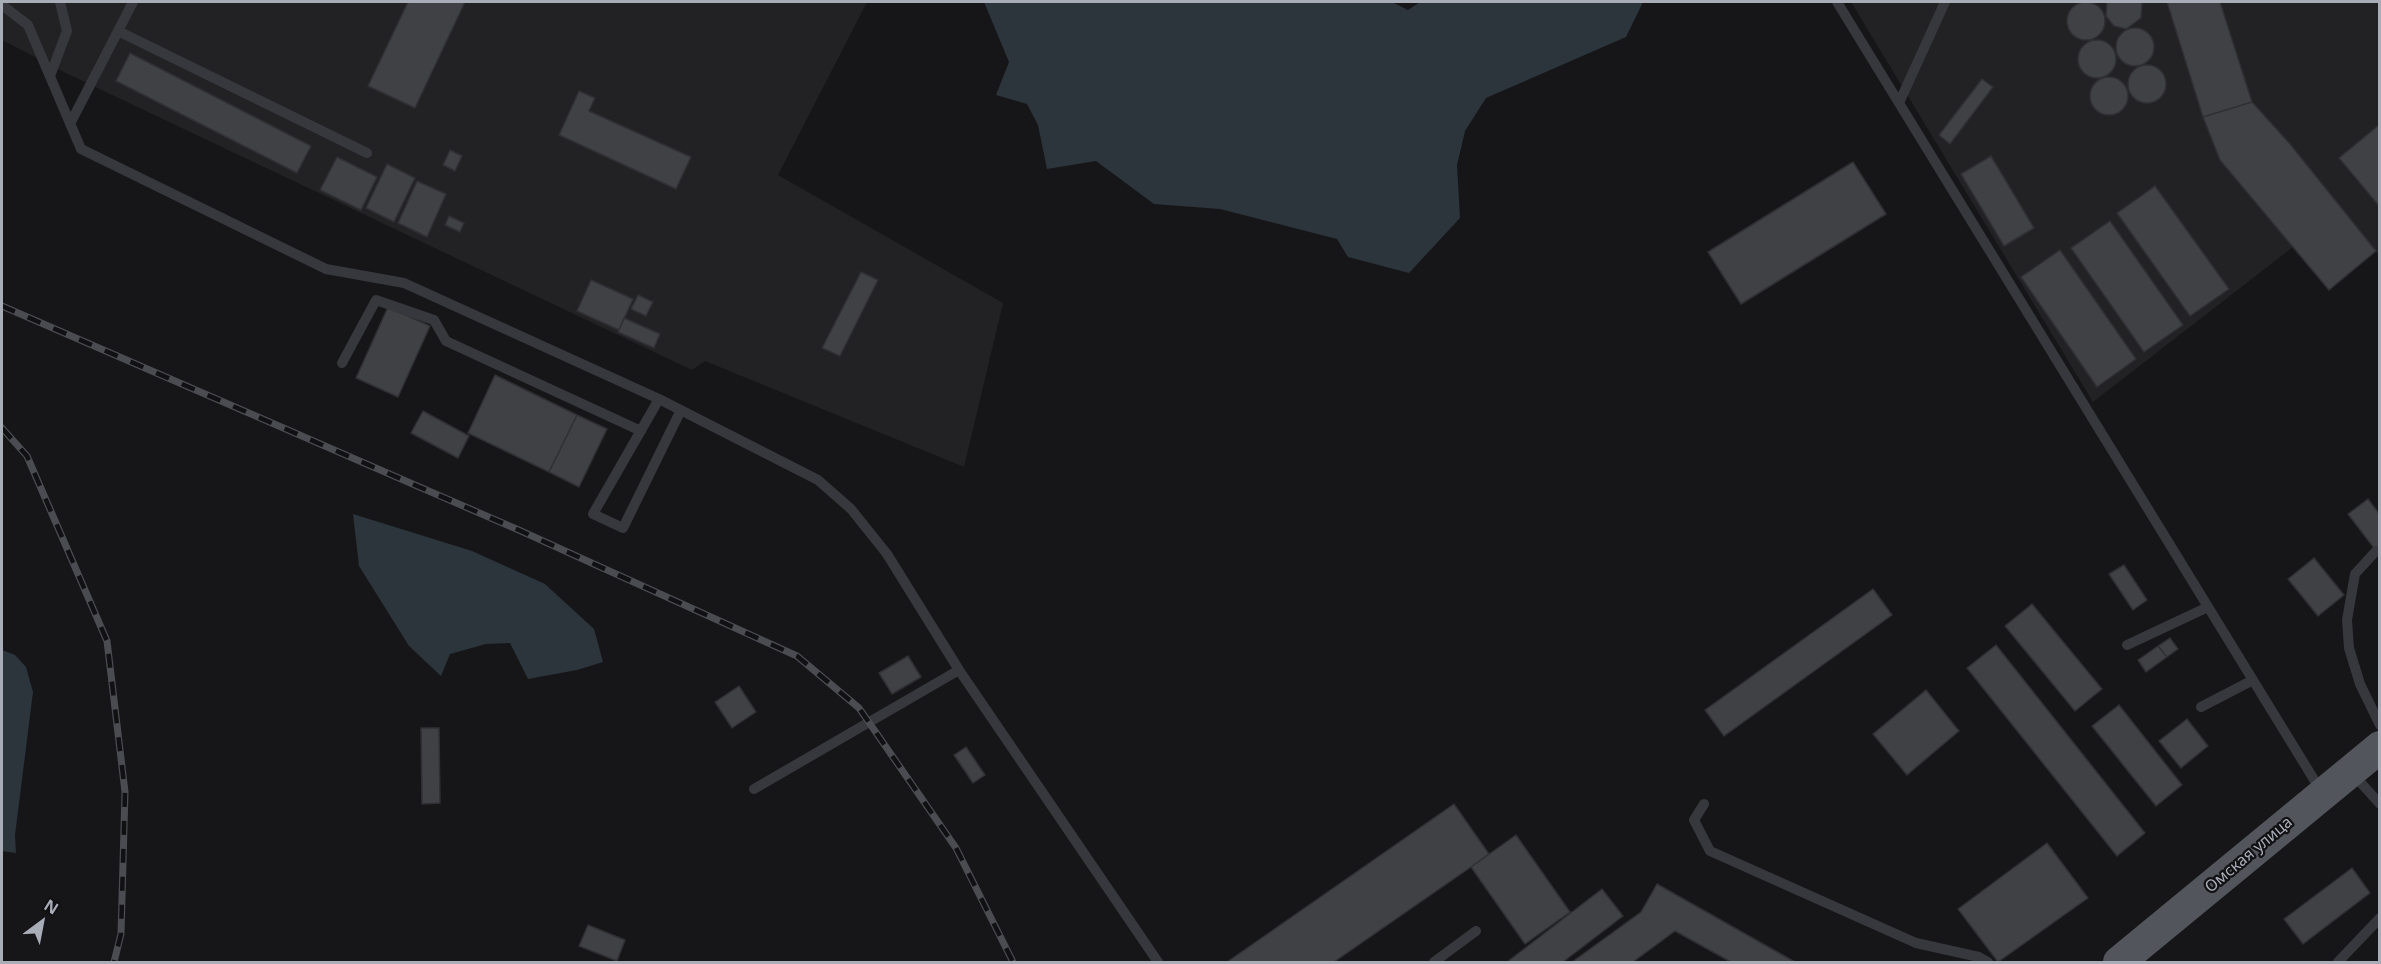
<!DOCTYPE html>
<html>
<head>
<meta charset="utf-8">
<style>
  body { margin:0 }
  #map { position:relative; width:2381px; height:964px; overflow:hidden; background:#161618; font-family:"Noto Sans",sans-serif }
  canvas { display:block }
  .frame { position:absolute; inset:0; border:3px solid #a8adb8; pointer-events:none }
  .north { position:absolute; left:12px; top:892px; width:60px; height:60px; -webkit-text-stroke:4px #111113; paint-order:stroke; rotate:32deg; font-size:16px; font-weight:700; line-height:24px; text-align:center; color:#a8adb8 }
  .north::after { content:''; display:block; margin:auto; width:21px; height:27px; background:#a8adb8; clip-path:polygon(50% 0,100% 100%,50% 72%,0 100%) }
</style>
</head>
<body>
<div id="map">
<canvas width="2381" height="964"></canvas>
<div class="frame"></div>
<div class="north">N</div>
</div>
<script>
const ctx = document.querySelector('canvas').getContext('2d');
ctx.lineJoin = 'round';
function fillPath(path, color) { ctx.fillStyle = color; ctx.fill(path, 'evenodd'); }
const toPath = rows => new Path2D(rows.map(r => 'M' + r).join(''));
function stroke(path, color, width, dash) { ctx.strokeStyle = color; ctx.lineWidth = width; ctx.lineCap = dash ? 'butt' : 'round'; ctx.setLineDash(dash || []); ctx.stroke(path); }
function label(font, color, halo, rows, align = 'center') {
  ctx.font = font + ' "Noto Sans",sans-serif'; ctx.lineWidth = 4.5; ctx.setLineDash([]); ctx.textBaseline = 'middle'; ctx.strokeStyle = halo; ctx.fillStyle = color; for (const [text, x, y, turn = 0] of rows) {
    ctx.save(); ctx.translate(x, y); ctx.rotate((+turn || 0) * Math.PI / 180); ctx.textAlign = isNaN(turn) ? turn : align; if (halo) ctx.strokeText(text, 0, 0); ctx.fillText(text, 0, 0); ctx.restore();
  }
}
const built = toPath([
  [2,2,867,2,778,175,1003,303,964,467,705,361,692,370,70,75,2,40],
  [1851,2,2379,2,2379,255,2375,251,2329,290,2293,247,2093,402]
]);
const water = toPath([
  [984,2,1392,2,1408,10,1420,2,1643,2,1626,37,1486,98,1465,131,1457,165,1460,218,1409,273,1348,257,1337,239,1220,209,1154,204,1096,161,1047,169,1038,125,1027,104,996,95,1009,62],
  [353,514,472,551,545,584,594,629,603,662,577,670,528,679,510,643,486,644,450,654,441,676,409,646,359,566],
  [2,650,15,655,26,667,33,692,15,835,16,853,2,851]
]);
const building = toPath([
  '2067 21a19 19 0 1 1 38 0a19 19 0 1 1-38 0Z',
  [408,2,465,2,415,108,368,86,408,2],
  [2107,2,2142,2,2141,18,2126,29,2114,26,2106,16,2107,2],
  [2167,2,2220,2,2252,102,2203,117,2167,2],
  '2116 47a19 19 0 1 1 38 0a19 19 0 1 1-38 0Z',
  '2078 59a19 19 0 1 1 38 0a19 19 0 1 1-38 0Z',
  [130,53,311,146,297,173,116,81,130,53],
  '2128 84a19 19 0 1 1 38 0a19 19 0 1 1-38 0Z',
  '2090 96a19 19 0 1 1 38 0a19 19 0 1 1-38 0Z',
  [1982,79,1993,87,1950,144,1939,135,1982,79],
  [579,91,595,98,589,111,691,157,676,189,559,135,579,91],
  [2252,102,2290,144,2376,251,2329,290,2220,160,2203,117,2252,102],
  [2380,124,2380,207,2339,158,2380,124],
  [450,150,462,156,455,171,443,165,450,150],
  [1991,156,2034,228,2004,246,1961,174,1991,156],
  [337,157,377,177,361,210,320,190,337,157],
  [1853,162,1886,214,1741,304,1708,252,1853,162],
  [387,164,415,178,394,222,366,208,387,164],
  [417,181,446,194,427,237,398,223,417,181],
  [2155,186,2229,289,2190,316,2117,213,2155,186],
  [449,216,464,223,460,232,445,225,449,216],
  [2110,221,2183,325,2144,352,2071,248,2110,221],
  [2060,250,2136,359,2097,387,2021,277,2060,250],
  [861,272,878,280,840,356,822,348,861,272],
  [591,280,633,299,619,330,577,311,591,280],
  [638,295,653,302,646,316,631,309,638,295],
  [388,307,430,326,398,397,356,378,388,307],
  [624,318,660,334,654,348,618,332,624,318],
  [495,375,577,415,549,472,468,433,495,375],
  [423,411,469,436,458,458,411,433,423,411],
  [577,415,607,429,579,487,549,472,577,415],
  [2368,499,2380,515,2380,556,2348,514,2368,499],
  [2314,558,2344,595,2318,616,2288,579,2314,558],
  [2124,565,2147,600,2133,610,2109,574,2124,565],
  [1873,589,1892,615,1724,736,1705,710,1873,589],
  [2032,604,2102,689,2075,711,2005,626,2032,604],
  [2170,638,2178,649,2167,657,2158,646,2170,638],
  [1996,645,2145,833,2117,856,1967,668,1996,645],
  [2158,646,2167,657,2146,672,2138,660,2158,646],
  [908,656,921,677,892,694,879,673,908,656],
  [739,686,756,712,732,728,715,702,739,686],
  [1926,690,1959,731,1907,775,1873,734,1926,690],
  [2119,705,2182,785,2156,806,2092,726,2119,705],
  [2187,719,2208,746,2181,768,2159,741,2187,719],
  [421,728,439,728,440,803,422,804,421,728],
  [966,747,985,775,973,783,954,755,966,747],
  [1454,804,1489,854,1471,867,1334,962,1227,962,1454,804],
  [1516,835,1570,912,1525,944,1471,867,1516,835],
  [2047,843,2088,898,1998,962,1958,909,2047,843],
  [2352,868,2370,893,2303,944,2284,919,2352,868],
  [1657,884,1795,962,1731,962,1675,931,1633,962,1572,962,1641,912,1657,884],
  [1602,889,1623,916,1563,962,1507,962,1602,889],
  [588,925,625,940,617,961,579,946,588,925]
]);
const service = toPath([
  [1837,2,2321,791],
  [2,5,28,25,81,149,326,269,404,283,659,399,818,480,851,509,887,554,959,670,1158,962],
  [118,31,367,153],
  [50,76,67,31,60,2],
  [1899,103,1945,2],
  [70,124,133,2],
  [342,363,376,300,434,320,446,341,641,431],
  [659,399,593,514,623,528,681,410],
  [2376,551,2355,574,2347,620,2349,648,2360,684,2380,725],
  [2127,645,2208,607],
  [2201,707,2253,680],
  [2352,773,2380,804],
  [754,789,959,670],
  [1704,804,1694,820,1710,851,1916,943,1979,957,1988,962],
  [1434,962,1476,931],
  [2338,962,2380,918]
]);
const primary = toPath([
  [2119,962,2380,747]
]);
const rail = toPath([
  [2,306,521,531,797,656,859,708,956,848,1013,962],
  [2,428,27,456,107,641,125,792,121,934,114,962]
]);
const streetNames = [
  ["Омская улица",2249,855,-40]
];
fillPath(built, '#222225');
fillPath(water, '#2c353c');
fillPath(building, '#404145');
stroke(building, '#303034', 1.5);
stroke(service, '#37383d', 10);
stroke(primary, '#53555c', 32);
stroke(rail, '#4a4c52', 7);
stroke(rail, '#111113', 4.5, [14]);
label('16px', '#a8adb8', '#111113', streetNames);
</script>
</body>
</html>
